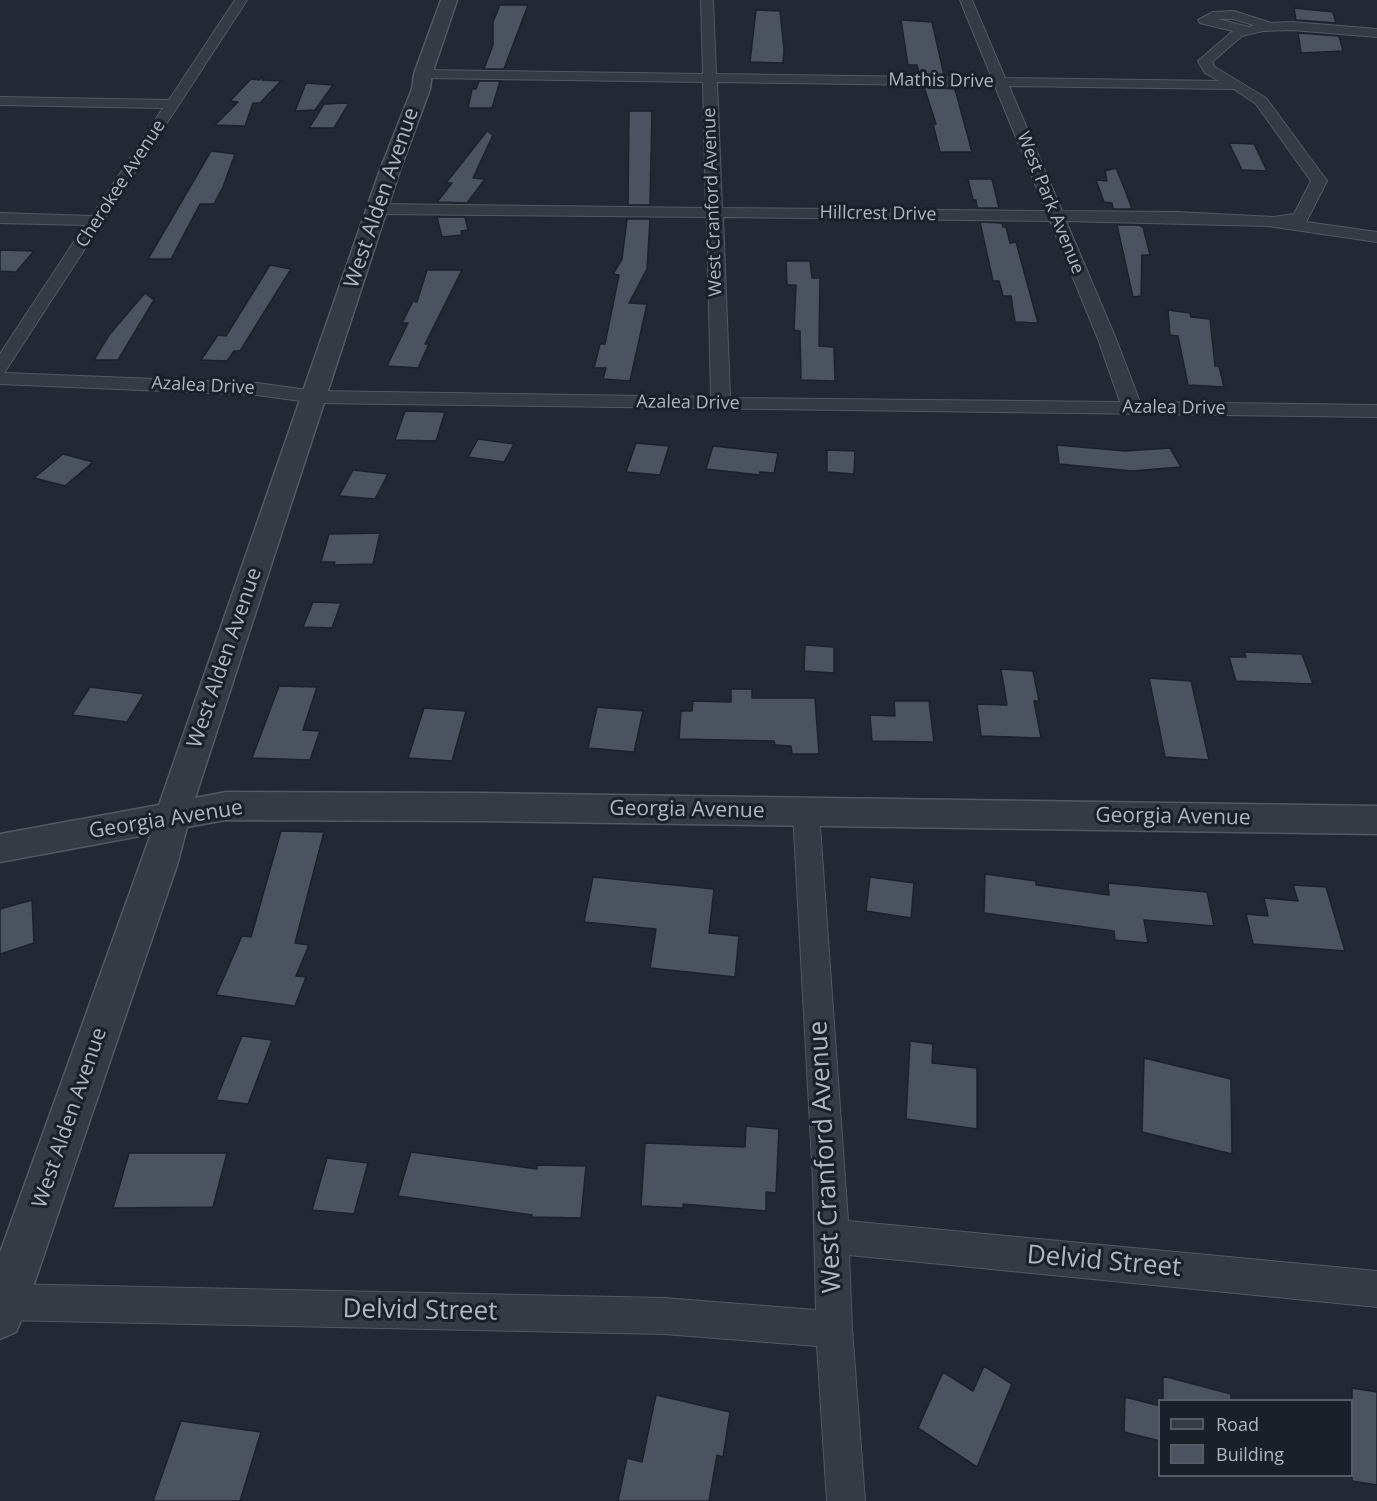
<!DOCTYPE html>
<html>
<head>
<meta charset="utf-8">
<style>
  body { margin:0 }
  #map { position:relative; width:1377px; height:1501px; overflow:hidden; background:#222934; font-family:"Open Sans",sans-serif }
  canvas { display:block }
  .legend { position:absolute; left:1158px; top:1399px; width:195px; height:78px; box-sizing:border-box; background:#1a2029; border:2px solid #565c66; margin:0; padding:8px 10px; list-style:none; font-size:18px; color:#afb6c1 }
  .legend li { display:flex; align-items:center; gap:12px; height:30px }
  .legend b { width:30px; border:2px solid #565c66 }
</style>
</head>
<body>
<div id="map">
<canvas width="1377" height="1501"></canvas>
<ul class="legend">
<li><b style="height:8px;background:#353b45"></b>Road</li>
<li><b style="height:16px;background:#4a535f"></b>Building</li>
</ul>
</div>
<script>
const ctx = document.querySelector('canvas').getContext('2d');
ctx.lineJoin = 'round';
function fillPath(path, color) { ctx.fillStyle = color; ctx.fill(path, 'evenodd'); }
const toPath = rows => new Path2D(rows.map(r => 'M' + r).join(''));
function stroke(path, color, width, dash) { ctx.strokeStyle = color; ctx.lineWidth = width; ctx.lineCap = dash ? 'butt' : 'round'; ctx.setLineDash(dash || []); ctx.stroke(path); }
function label(font, color, halo, rows, align = 'center') {
  ctx.font = font + ' "Open Sans",sans-serif'; ctx.lineWidth = 6; ctx.setLineDash([]); ctx.textBaseline = 'middle'; ctx.strokeStyle = halo; ctx.fillStyle = color; for (const [text, x, y, turn = 0] of rows) {
    ctx.save(); ctx.translate(x, y); ctx.rotate((+turn || 0) * Math.PI / 180); ctx.textAlign = isNaN(turn) ? turn : align; if (halo) ctx.strokeText(text, 0, 0); ctx.fillText(text, 0, 0); ctx.restore();
  }
}
const building = toPath([
  [500,5,528,5,504,69,484,69,493,45,493,22,500,5],
  [1294,8,1333,12,1336,23,1296,20,1294,8],
  [756,10,780,11,784,50,783,63,750,62,756,10],
  [901,20,932,22,944,75,920,75,917,65,908,65,901,20],
  [1298,33,1339,36,1343,51,1301,53,1298,33],
  [263,76,262,80,281,81,260,103,253,103,245,126,215,125,238,102,230,101,251,79,259,80,263,76],
  [479,81,500,81,492,108,468,108,472,89,476,89,479,81],
  [306,83,333,85,315,110,295,111,306,83],
  [924,87,955,89,972,152,940,152,933,124,936,124,924,87],
  [349,103,334,128,309,128,324,104,349,103],
  [629,111,652,111,650,205,628,205,629,111],
  [487,131,493,135,473,178,485,179,467,203,437,202,452,183,446,183,487,131],
  [1229,143,1254,144,1267,171,1242,170,1229,143],
  [211,151,235,154,223,187,214,204,200,204,171,259,148,259,211,151],
  [1116,168,1125,190,1132,209,1113,209,1112,203,1104,202,1096,180,1107,181,1105,171,1116,168],
  [968,179,992,179,999,208,977,208,976,200,973,200,968,179],
  [437,217,465,217,468,230,461,231,462,235,442,237,437,217],
  [627,219,650,219,647,269,629,303,647,304,630,381,603,379,606,368,594,368,600,344,605,344,619,275,613,274,622,259,627,219],
  [980,222,1002,223,1003,227,1006,227,1010,243,1016,242,1038,323,1015,322,1011,296,1003,296,999,281,993,281,980,222],
  [1117,225,1139,225,1143,227,1150,255,1142,255,1141,296,1133,297,1117,225],
  [0,250,34,251,16,272,0,271,0,250],
  [786,261,810,261,812,278,820,278,819,346,834,347,835,381,801,380,800,331,794,330,796,285,787,285,786,261],
  [270,265,291,269,240,351,234,351,227,361,201,360,218,335,226,336,270,265],
  [427,270,462,270,425,344,429,344,418,368,387,366,408,323,402,323,413,301,417,302,427,270],
  [145,293,154,300,118,360,94,360,109,335,145,293],
  [1168,310,1190,313,1191,317,1210,319,1215,366,1219,366,1224,387,1188,385,1178,336,1170,335,1168,310],
  [405,411,445,412,436,441,395,440,405,411],
  [478,439,514,444,504,462,468,457,478,439],
  [636,443,669,446,660,475,626,472,636,443],
  [1057,445,1125,451,1170,448,1181,467,1132,471,1059,464,1057,445],
  [713,446,778,453,774,473,760,472,760,475,706,469,713,446],
  [827,450,855,451,854,474,827,472,827,450],
  [63,454,93,462,65,486,34,478,63,454],
  [353,470,388,474,375,499,339,496,353,470],
  [380,533,373,564,334,565,335,562,321,562,329,534,380,533],
  [313,602,341,603,332,628,303,627,313,602],
  [805,645,834,647,834,673,804,671,805,645],
  [1244,652,1302,654,1313,684,1236,681,1229,657,1246,657,1244,652],
  [1001,669,1033,671,1039,701,1034,701,1041,738,981,736,977,704,1007,705,1001,669],
  [1149,678,1191,681,1209,760,1165,757,1149,678],
  [279,686,317,687,303,730,320,731,310,760,252,758,279,686],
  [90,687,144,694,127,722,72,715,90,687],
  [731,689,752,689,752,698,815,698,819,754,792,754,791,746,775,745,774,741,679,739,681,711,692,711,693,701,731,702,731,689],
  [894,701,929,701,934,742,872,741,870,715,895,716,894,701],
  [597,707,643,711,634,752,588,748,597,707],
  [424,708,466,711,452,761,408,758,424,708],
  [281,831,324,832,295,943,309,945,296,976,306,977,295,1006,216,995,242,936,251,937,281,831],
  [985,874,1036,881,1036,885,1109,895,1108,883,1207,892,1214,926,1144,920,1148,943,1115,940,1114,931,984,913,985,874],
  [593,877,714,889,709,933,739,936,735,977,650,968,656,929,584,922,593,877],
  [870,877,914,883,911,918,866,911,870,877],
  [1293,885,1326,887,1345,951,1253,944,1246,914,1268,916,1264,898,1298,901,1293,885],
  [32,900,34,943,0,954,0,909,32,900],
  [242,1036,272,1040,248,1104,216,1100,242,1036],
  [910,1041,933,1044,932,1063,977,1068,977,1129,906,1119,910,1041],
  [1144,1058,1231,1079,1232,1154,1142,1132,1144,1058],
  [746,1126,779,1129,776,1193,766,1192,766,1211,683,1204,683,1208,641,1206,645,1143,745,1147,746,1126],
  [411,1152,537,1169,537,1165,586,1166,581,1218,532,1217,532,1215,398,1196,411,1152],
  [129,1153,227,1153,213,1207,113,1208,129,1153],
  [327,1158,368,1163,354,1214,312,1210,327,1158],
  [984,1366,1012,1384,977,1467,918,1428,943,1372,973,1391,984,1366],
  [1163,1376,1231,1394,1231,1401,1163,1401,1163,1376],
  [1352,1388,1377,1392,1377,1485,1352,1481,1352,1388],
  [656,1395,730,1412,723,1457,717,1455,709,1501,618,1501,627,1458,642,1462,656,1395],
  [1125,1397,1160,1406,1160,1441,1124,1432,1125,1397],
  [181,1421,261,1432,240,1501,153,1501,181,1421]
]);
const minor = toPath([
  [235,0,247,0,4,373,257,383,315,391,711,397,707,217,377,214,369,209,377,204,706,208,703,82,423,78,416,74,423,70,703,74,701,0,713,0,716,74,992,78,960,0,972,0,1005,78,1219,81,1205,73,1198,61,1233,31,1200,23,1198,20,1213,12,1234,11,1271,23,1292,22,1377,29,1377,37,1292,30,1263,31,1242,36,1212,62,1215,67,1266,98,1327,181,1306,222,1377,232,1377,242,1268,226,1066,221,1116,339,1140,402,1377,405,1377,417,315,403,257,395,0,384,0,354,85,225,0,223,0,213,92,216,163,108,0,105,0,97,169,100,235,0],
  [1218,19,1233,19,1254,25,1249,27,1218,19],
  [717,82,995,86,1046,211,722,208,717,82],
  [1009,86,1234,89,1256,104,1311,181,1294,214,1274,217,1177,212,1062,211,1009,86],
  [723,217,1050,221,1098,339,1120,402,730,398,723,217],
  [806,801,815,804,819,812,848,1221,1377,1271,1377,1307,849,1255,852,1329,865,1501,827,1501,817,1346,664,1334,5,1320,0,1318,0,1286,5,1284,664,1298,816,1310,813,1180,793,812,797,804,806,801]
]);
const tertiary = toPath([
  [441,0,457,0,432,74,430,89,400,170,195,798,226,792,479,793,1377,806,1377,834,479,821,226,820,187,827,177,865,23,1316,16,1332,0,1339,0,1253,151,834,0,862,0,834,159,805,380,170,412,89,414,74,441,0]
]);
const farStreetnames = [
  ["Mathis Drive",941,81,1],
  ["Cherokee Avenue",121,184,-57],
  ["West Cranford Avenue",713,202,-92],
  ["West Park Avenue",1050,203,68],
  ["Hillcrest Drive",878,214,1],
  ["Azalea Drive",203,386,3],
  ["Azalea Drive",688,403,1],
  ["Azalea Drive",1174,408,1]
];
const streetNames = [
  ["West Alden Avenue",382,198,-71],
  ["West Alden Avenue",225,658,-71],
  ["Georgia Avenue",687,810,1],
  ["Georgia Avenue",1173,817,1],
  ["Georgia Avenue",166,820,-9],
  ["West Alden Avenue",70,1118,-71]
];
const nearStreetnames = [
  ["West Cranford Avenue",826,1157,-93],
  ["Delvid Street",1104,1262,5],
  ["Delvid Street",420,1311,1]
];
fillPath(building, '#4a535f');
stroke(building, '#1c222b', 1.5);
stroke(minor, '#525962', 2);
stroke(tertiary, '#525962', 3);
fillPath(minor, '#353b45');
fillPath(tertiary, '#353b45');
label('18px', '#afb6c1', '#1a2029', farStreetnames);
label('21px', '#afb6c1', '#1a2029', streetNames);
label('26px', '#afb6c1', '#1a2029', nearStreetnames);
</script>
</body>
</html>
